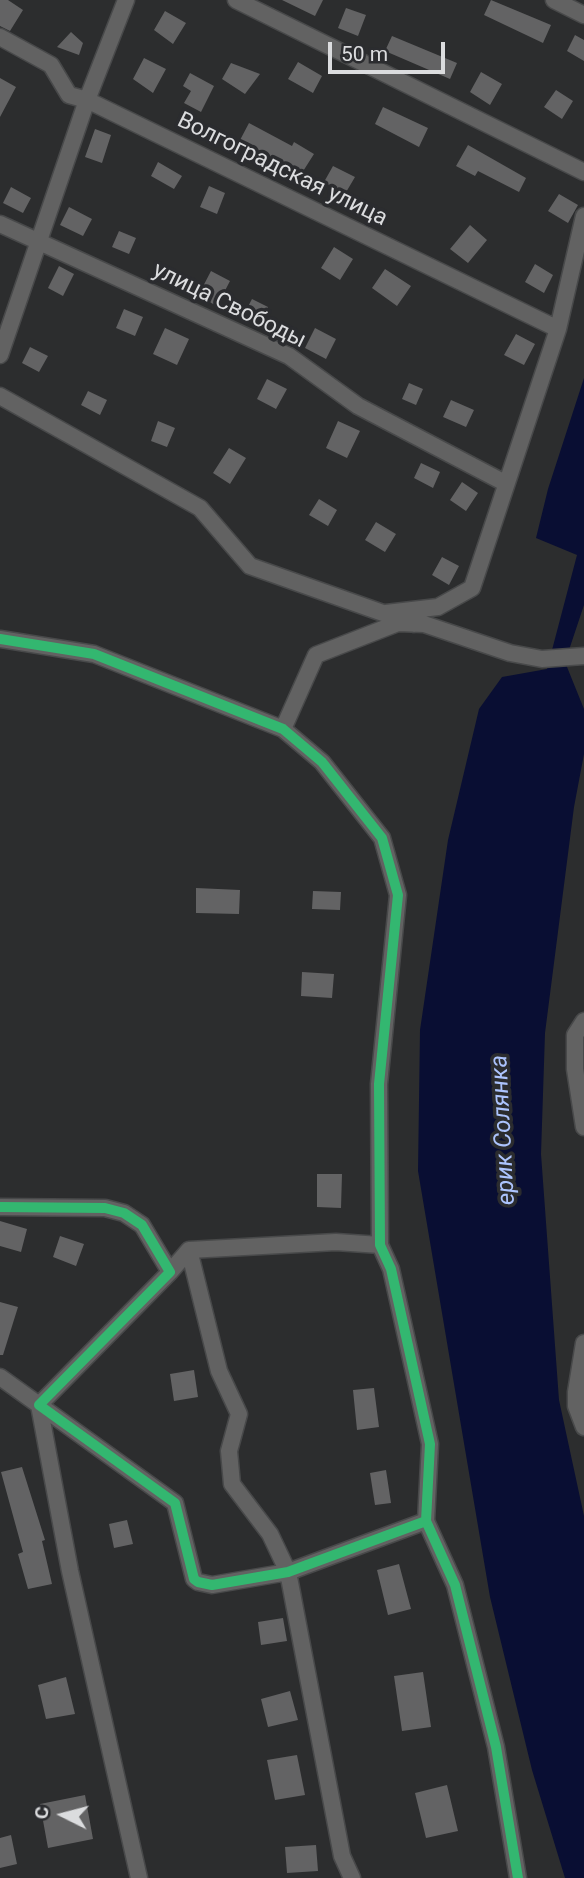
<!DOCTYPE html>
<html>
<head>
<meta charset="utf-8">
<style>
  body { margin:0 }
  #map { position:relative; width:584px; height:1878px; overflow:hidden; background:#2c2d2e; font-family:Roboto,sans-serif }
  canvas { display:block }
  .north { position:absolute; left:28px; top:1780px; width:70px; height:70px; -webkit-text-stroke:5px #2b2c2f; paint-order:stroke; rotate:276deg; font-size:19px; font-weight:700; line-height:28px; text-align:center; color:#dbdcde }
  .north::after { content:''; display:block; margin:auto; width:24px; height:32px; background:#dbdcde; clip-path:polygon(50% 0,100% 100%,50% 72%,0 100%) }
  .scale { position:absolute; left:328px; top:42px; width:117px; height:32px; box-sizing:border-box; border:4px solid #dbdcde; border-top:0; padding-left:9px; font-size:21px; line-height:24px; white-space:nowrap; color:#dbdcde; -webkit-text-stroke:5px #2b2c2f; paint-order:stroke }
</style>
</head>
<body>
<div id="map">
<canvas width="584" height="1878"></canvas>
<div class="north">С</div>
<div class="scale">50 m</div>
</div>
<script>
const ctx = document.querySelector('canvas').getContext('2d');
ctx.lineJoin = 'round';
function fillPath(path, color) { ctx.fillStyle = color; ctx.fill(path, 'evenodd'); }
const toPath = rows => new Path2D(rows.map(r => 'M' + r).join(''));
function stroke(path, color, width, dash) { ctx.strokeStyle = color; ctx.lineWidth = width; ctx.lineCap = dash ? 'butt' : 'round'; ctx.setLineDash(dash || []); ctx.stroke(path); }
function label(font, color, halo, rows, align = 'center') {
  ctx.font = font + ' Roboto,sans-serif'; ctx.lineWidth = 7; ctx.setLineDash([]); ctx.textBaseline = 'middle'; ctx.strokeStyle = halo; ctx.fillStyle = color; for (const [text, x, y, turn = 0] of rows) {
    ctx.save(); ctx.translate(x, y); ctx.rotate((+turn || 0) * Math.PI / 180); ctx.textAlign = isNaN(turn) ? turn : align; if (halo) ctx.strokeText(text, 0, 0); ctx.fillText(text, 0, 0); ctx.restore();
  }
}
const water = toPath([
  [584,378,584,605,565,662,584,709,584,754,574,807,545,1033,541,1154,559,1400,584,1516,584,1878,565,1878,532,1770,490,1597,418,1171,420,1030,448,840,479,709,502,677,547,669,577,555,536,538,548,489]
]);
const building = toPath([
  [0,0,8,0,23,10,10,31,0,26],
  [282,0,323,0,315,16],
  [491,0,551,25,543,43,484,15],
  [346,8,366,15,358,36,338,28],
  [165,11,186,23,173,44,154,30],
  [71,32,83,43,79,55,57,47],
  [575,35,584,40,584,61,567,51],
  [392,36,457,63,450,79,385,51],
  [144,58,166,69,153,93,133,79],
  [298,62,322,76,313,93,288,79],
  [231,63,260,74,245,94,222,79],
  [481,72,502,84,490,105,470,92],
  [190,73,214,86,201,112,184,103,191,91,183,86],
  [0,78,16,87,0,117],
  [556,90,573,101,562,119,544,107],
  [383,107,428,128,419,147,375,124],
  [249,123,292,146,294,142,314,154,300,176,239,142],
  [95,129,111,135,102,163,85,157],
  [468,145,526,178,519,192,478,171,475,176,456,166],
  [158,162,182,176,174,189,151,176],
  [333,166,355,177,345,194,324,182],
  [209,186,225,193,217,214,200,207],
  [11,187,31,198,23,213,3,203],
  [559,194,578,205,568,223,548,211],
  [69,207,92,219,83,236,60,225],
  [470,225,487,240,468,263,450,249],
  [119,231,136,238,129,254,112,247],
  [334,247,353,259,340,280,321,268],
  [535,264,553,275,544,293,525,282],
  [59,266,74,274,63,296,48,288],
  [385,269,411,286,397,306,372,288],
  [211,271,230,281,217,306,198,296],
  [252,299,268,307,259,324,243,316],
  [124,309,143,317,135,336,116,328],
  [165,328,189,339,177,365,153,354],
  [315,328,336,339,326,359,305,348],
  [516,334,535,344,524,365,504,355],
  [30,347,48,356,39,372,22,363],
  [267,379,287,389,276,409,257,399],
  [409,383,423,389,416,405,402,399],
  [88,391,107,400,100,415,81,405],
  [451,400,474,410,466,427,443,417],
  [158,421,175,428,167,447,151,441],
  [338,421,360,431,347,458,326,448],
  [229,448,246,458,230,484,213,473],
  [421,463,440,472,433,488,414,478],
  [462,482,478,493,466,511,450,500],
  [319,499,337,510,328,526,309,515],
  [376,522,396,534,385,552,365,540],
  [442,557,459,566,449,585,432,575],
  [196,888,240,890,239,914,196,913],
  [313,891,341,892,340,910,312,909],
  [302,972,334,974,332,998,301,996],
  [317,1174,342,1174,341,1208,317,1207],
  [0,1221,27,1229,21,1252,0,1246],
  [60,1236,84,1244,76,1266,53,1257],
  [0,1302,18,1307,3,1355,0,1355],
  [194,1370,198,1397,174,1401,170,1374],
  [374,1388,379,1427,357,1430,353,1390],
  [22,1467,45,1540,42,1541,52,1584,28,1589,18,1554,23,1552,1,1472],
  [386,1470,391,1503,375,1505,370,1473],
  [127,1520,133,1544,114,1548,109,1524],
  [399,1564,411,1609,388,1615,377,1570],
  [283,1618,287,1641,261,1645,258,1622],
  [423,1672,431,1727,402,1731,394,1676],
  [66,1677,75,1714,46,1719,38,1685],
  [290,1691,298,1720,268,1727,261,1699],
  [297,1755,305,1795,275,1800,267,1760],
  [447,1785,458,1831,426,1838,415,1793],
  [85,1795,93,1839,48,1848,40,1804],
  [11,1835,17,1864,0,1868,0,1838],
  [316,1845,318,1871,287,1873,285,1847]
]);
const street = toPath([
  [236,0,584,172],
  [554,0,584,15],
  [0,37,51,65,69,95,87,100,558,329],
  [0,224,289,356,358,406,505,483],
  [0,355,87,100,126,0],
  [0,396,200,508,250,566,414,624],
  [386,613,438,607,472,588,558,329,584,216],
  [0,639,94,654,283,729,322,762,382,838,398,895,379,1084,380,1245,391,1269,430,1444,426,1521,455,1585,496,1747,518,1878],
  [283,729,316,655,398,623,424,624,510,653,542,659,584,656],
  [584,1021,575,1035,575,1069,584,1127],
  [0,1207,105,1208,124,1213,142,1225,170,1272,39,1405,175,1503,194,1579,198,1582,212,1585,288,1572,426,1521],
  [189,1250,219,1371,239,1414,229,1451,232,1484,270,1534,288,1572,342,1856,352,1878],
  [170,1272,189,1250,336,1242,380,1245],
  [584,1343,576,1392,576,1406,584,1427],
  [0,1377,39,1405,70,1571,139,1878]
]);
const cycleway = toPath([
  [0,639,94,654,283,729,322,762,382,838,398,895,379,1084,380,1245,391,1269,430,1444,426,1521,455,1585,496,1747,518,1878],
  [0,1207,105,1208,124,1213,142,1225,170,1272,39,1405,175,1503,194,1579,198,1582,212,1585,288,1572,426,1521]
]);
const streetNames = [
  ["Волгоградская улица",282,170,26],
  ["улица Свободы",229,306,26]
];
const waterNames = [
  ["ерик Солянка",504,1130,-93]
];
fillPath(water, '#090e33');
fillPath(building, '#636364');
stroke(street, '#48494a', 19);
stroke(street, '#626262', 16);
stroke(cycleway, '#33b770', 10);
label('23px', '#dbdcde', '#2b2c2f', streetNames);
label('italic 24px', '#acc3fd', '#2b2c2f', waterNames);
</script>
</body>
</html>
